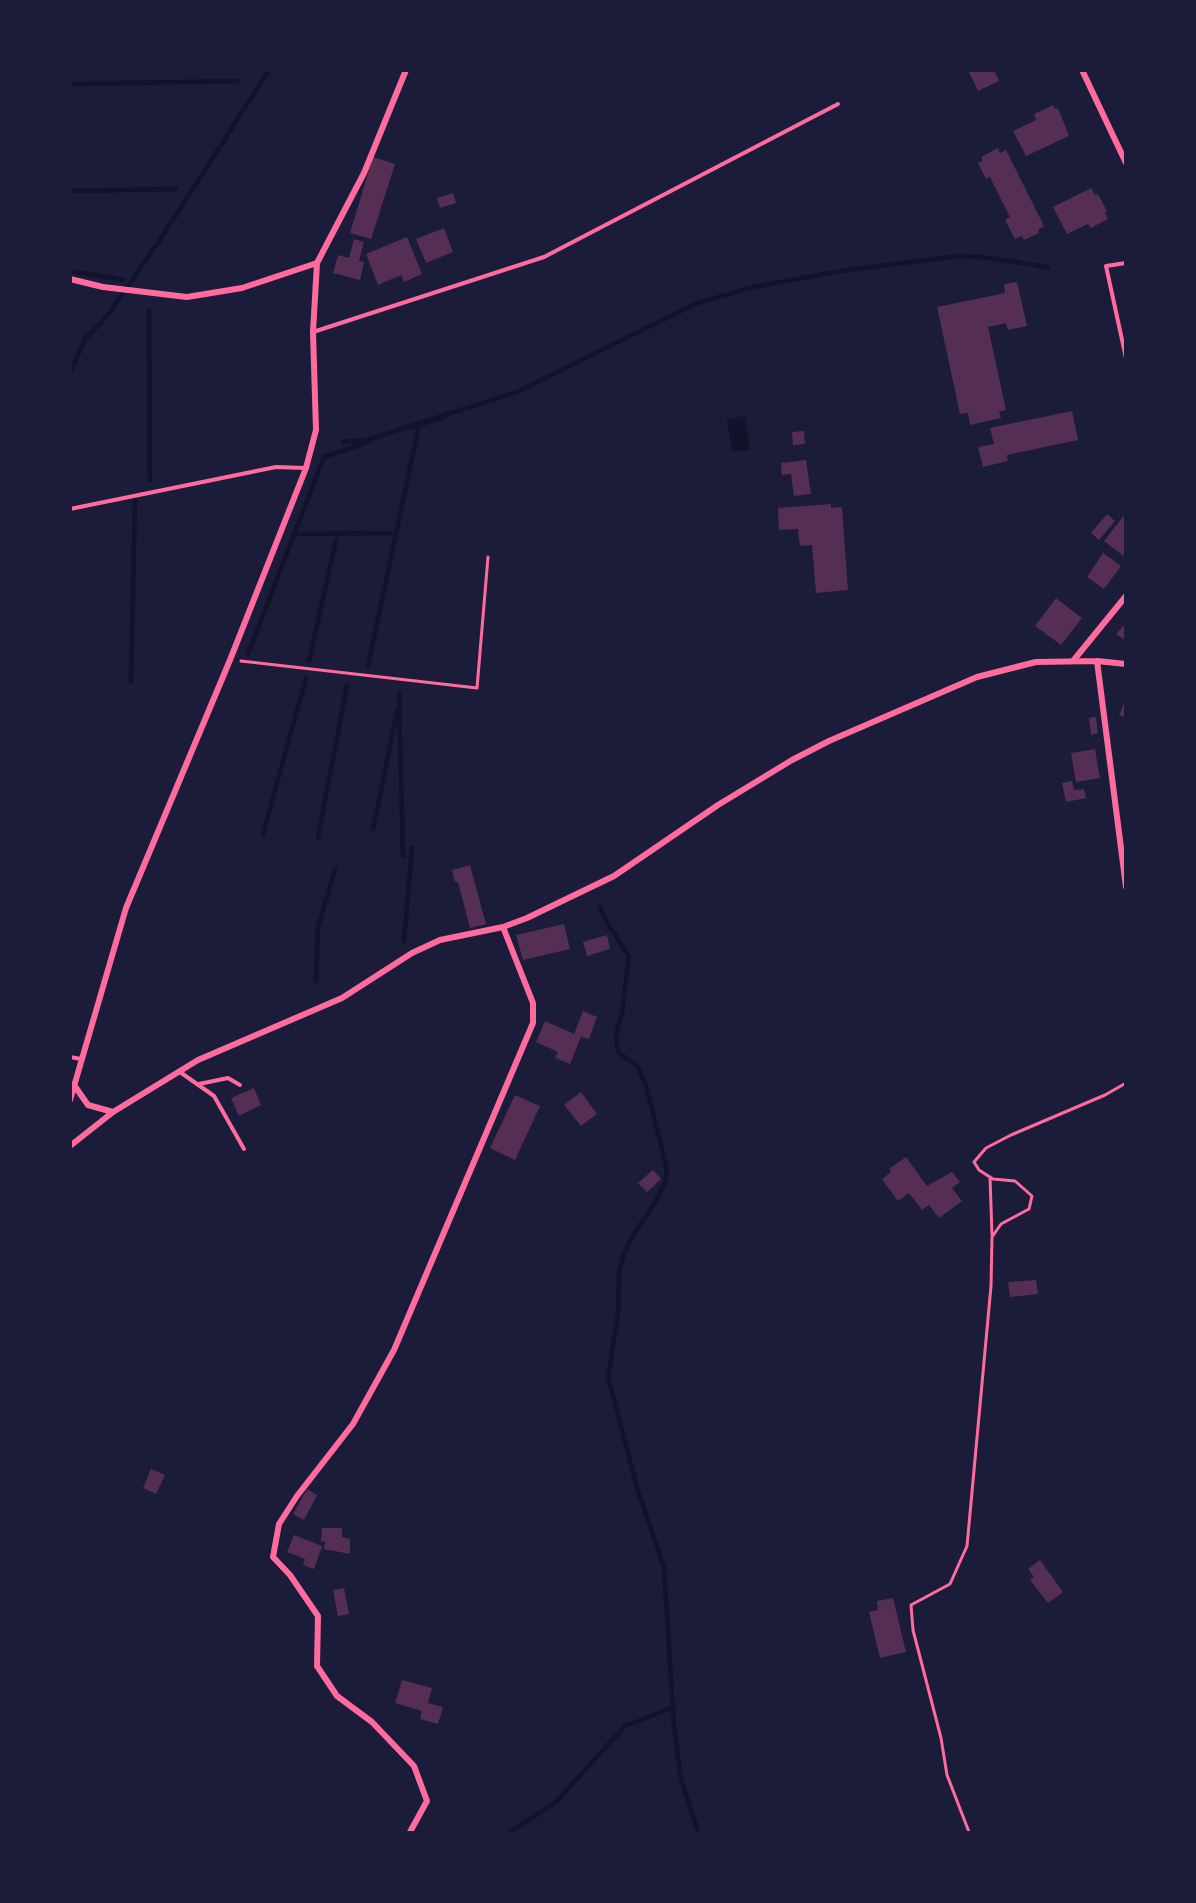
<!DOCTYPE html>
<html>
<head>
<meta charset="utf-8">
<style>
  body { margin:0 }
  #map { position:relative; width:1196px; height:1903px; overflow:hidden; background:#1b1b3a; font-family:"Roboto Serif",serif }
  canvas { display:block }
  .frame { position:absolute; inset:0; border:72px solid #1b1b3a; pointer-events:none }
</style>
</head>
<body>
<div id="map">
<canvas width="1196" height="1903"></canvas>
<div class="frame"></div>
</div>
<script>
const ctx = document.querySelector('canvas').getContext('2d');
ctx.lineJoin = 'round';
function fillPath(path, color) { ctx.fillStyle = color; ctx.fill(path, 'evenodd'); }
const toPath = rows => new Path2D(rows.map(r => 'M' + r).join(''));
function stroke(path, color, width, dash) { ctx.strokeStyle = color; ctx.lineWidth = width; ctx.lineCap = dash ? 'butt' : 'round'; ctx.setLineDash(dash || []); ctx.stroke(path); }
const water = toPath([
  [745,416,750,450,732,452,727,419]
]);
const stream = toPath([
  [70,84,237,81],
  [70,191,176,189],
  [70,271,123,280],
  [149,310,150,480],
  [70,373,85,339,107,316,160,240,269,70],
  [413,427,444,417],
  [343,442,367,440,517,392,695,304,753,287,847,270,959,256,981,257,1048,267],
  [294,534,396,533],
  [248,654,324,457,371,441],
  [309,661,336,540],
  [368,666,419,425],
  [131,682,135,500],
  [399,693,403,856],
  [373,829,397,711],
  [263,834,306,678],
  [318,837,347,685],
  [599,906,606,921,629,956,622,1013,616,1035,618,1052,637,1066,646,1085,667,1169,665,1182,656,1201,633,1235,624,1254,619,1273,618,1313,608,1377,638,1491,664,1567,674,1726,681,1779,698,1832],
  [404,941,412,848],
  [316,981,318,927,335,869],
  [510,1832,555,1803,625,1726,674,1707]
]);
const building = toPath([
  [968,70,994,70,999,81,978,91],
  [1053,105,1055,109,1058,108,1069,136,1026,156,1013,131,1036,120,1034,114],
  [998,148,1000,153,1006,150,1044,226,1038,230,1039,233,1024,240,1022,236,1015,239,1005,220,1010,217,990,177,986,179,978,163,983,160,981,157],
  [373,157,395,164,371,239,350,233],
  [1091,188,1095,195,1098,194,1107,211,1105,212,1108,219,1091,228,1088,224,1067,234,1053,207],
  [453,193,456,203,440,208,437,198],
  [444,228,453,252,426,263,416,239],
  [407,237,422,274,404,282,401,275,378,285,366,254],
  [354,239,364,242,359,261,364,262,360,280,333,273,338,255,349,258],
  [1017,282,1027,326,1008,330,1006,323,988,327,1006,410,999,412,1001,418,970,425,968,413,960,414,937,307,1005,293,1004,284],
  [1072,411,1078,440,1007,455,1008,461,983,467,978,447,994,444,990,428],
  [804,431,805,444,793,445,792,432],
  [806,460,811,494,794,496,791,474,782,475,781,463],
  [831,504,831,508,842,507,848,590,816,593,812,545,800,546,798,529,779,530,778,508],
  [1126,513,1126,558,1104,541],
  [1107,514,1115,521,1099,540,1091,533],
  [1103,553,1121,566,1104,589,1087,577],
  [1056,598,1082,618,1061,645,1035,626],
  [1126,623,1126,641,1116,634],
  [1125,701,1126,701,1126,718,1119,715],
  [1096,717,1098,733,1091,735,1089,718],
  [1095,749,1100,778,1076,782,1071,753],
  [1072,781,1074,790,1084,789,1086,798,1066,802,1062,783],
  [470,865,486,924,470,928,458,882,455,882,452,870],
  [564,924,570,949,523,960,516,935],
  [607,935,610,949,587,956,583,942],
  [583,1011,597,1017,589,1039,581,1037,570,1064,555,1058,558,1052,536,1042,545,1021,574,1034],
  [254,1088,261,1105,239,1116,231,1098],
  [581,1092,597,1114,581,1126,564,1105],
  [515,1095,540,1106,515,1160,490,1148],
  [906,1157,927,1186,952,1172,960,1182,952,1188,962,1201,939,1218,929,1205,922,1210,909,1193,898,1201,882,1179,891,1172,889,1169],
  [653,1170,661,1179,647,1192,638,1183],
  [1036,1280,1038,1294,1010,1297,1008,1282],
  [151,1469,165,1475,156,1494,143,1488],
  [307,1489,317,1495,304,1520,293,1514],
  [322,1528,342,1528,342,1537,350,1539,350,1554,324,1549,325,1541,321,1542],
  [294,1535,322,1546,314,1569,303,1565,305,1559,287,1552],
  [1040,1560,1063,1592,1048,1603,1030,1580,1034,1577,1028,1569],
  [344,1588,349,1614,338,1616,333,1590],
  [893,1598,906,1652,880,1658,869,1612,878,1610,877,1601],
  [402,1680,432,1688,428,1703,443,1707,438,1724,420,1719,422,1711,395,1703]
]);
const path = toPath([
  [241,661,477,688,488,557],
  [990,1177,992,1235],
  [969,1832,947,1775,941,1738,913,1630,911,1605,950,1584,967,1546,991,1286,992,1237,1001,1224,1029,1209,1032,1196,1015,1181,993,1179,979,1170,974,1162,986,1148,1011,1135,1105,1095,1126,1083]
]);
const service = toPath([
  [1126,263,1106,266,1126,358],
  [313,332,544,257,838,104],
  [70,509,276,467,305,468],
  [70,1057,81,1059],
  [180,1072,214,1096,244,1149],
  [199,1084,228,1078,240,1085]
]);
const minor = toPath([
  [1082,70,1126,163],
  [70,279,103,287,187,297,242,288,317,263],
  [1073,661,1126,596],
  [1097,661,1126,887],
  [74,1085,88,1105,113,1112],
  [70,1100,126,908,230,660,306,468,316,430,313,332,317,263,364,173,406,70],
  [70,1146,113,1112,198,1060,342,998,412,953,440,940,503,927,527,918,614,876,718,805,792,760,829,741,977,677,1036,662,1097,661,1126,664],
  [410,1832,427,1801,414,1766,372,1722,337,1696,317,1666,318,1616,290,1575,273,1557,279,1524,297,1496,353,1424,394,1350,533,1023,533,1003,503,927]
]);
fillPath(water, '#12122b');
stroke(stream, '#12122b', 4.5);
fillPath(building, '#542f53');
stroke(path, '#ff6b9d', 3);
stroke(service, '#ff6b9d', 4);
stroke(minor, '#ff6b9d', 6);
</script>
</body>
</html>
